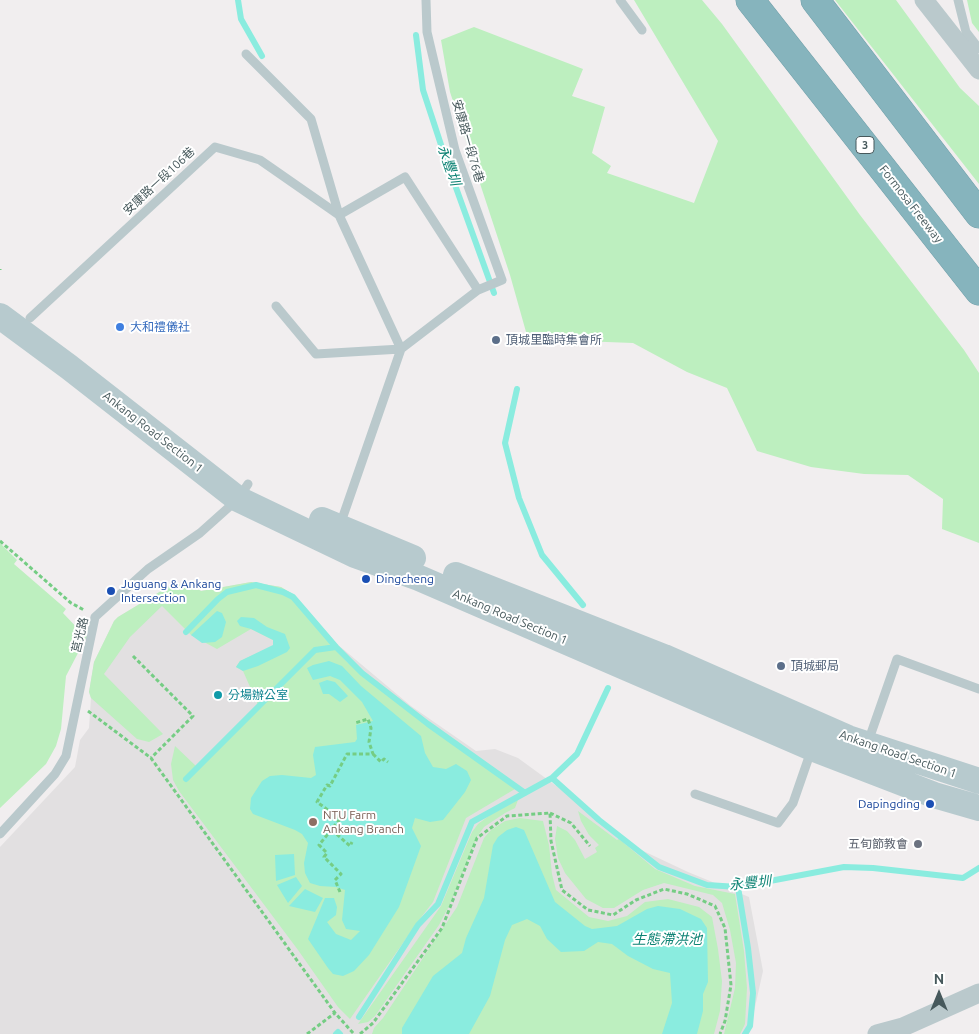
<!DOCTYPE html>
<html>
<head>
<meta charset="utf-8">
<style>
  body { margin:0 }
  #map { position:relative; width:979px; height:1034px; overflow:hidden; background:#f1eeef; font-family:Ubuntu,sans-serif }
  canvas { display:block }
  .north { position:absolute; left:914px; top:969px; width:50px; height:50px; -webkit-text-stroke:4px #fff; paint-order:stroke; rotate:0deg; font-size:14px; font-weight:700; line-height:20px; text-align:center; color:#47595c }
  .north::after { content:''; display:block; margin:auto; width:18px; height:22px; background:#47595c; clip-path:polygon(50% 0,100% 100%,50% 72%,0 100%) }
</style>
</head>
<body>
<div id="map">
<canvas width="979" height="1034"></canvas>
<div class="north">N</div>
</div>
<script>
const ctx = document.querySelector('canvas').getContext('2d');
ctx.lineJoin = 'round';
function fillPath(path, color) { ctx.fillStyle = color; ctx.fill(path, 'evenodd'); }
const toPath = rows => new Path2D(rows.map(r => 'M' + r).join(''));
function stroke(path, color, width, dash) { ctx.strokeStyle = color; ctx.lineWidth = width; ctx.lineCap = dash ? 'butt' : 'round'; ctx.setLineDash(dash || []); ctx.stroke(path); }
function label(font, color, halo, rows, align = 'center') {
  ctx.font = font + ' Ubuntu,"Noto Sans TC",sans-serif'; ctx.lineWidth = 4; ctx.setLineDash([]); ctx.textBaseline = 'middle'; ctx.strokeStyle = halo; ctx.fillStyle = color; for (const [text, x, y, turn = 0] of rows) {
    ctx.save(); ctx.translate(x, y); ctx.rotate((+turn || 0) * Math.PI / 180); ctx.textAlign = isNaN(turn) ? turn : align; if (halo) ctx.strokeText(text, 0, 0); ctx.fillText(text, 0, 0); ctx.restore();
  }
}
const education = toPath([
  [251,582,281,587,294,595,337,644,411,706,476,751,495,749,518,758,577,801,637,848,688,872,749,897,763,971,749,1034,0,1034,0,847,75,767,80,740,89,728,91,698,89,692,94,662,114,621,118,617,171,585,184,584,193,586,201,591]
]);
const green = toPath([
  [634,0,702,0,722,24,860,215,964,350,979,373,979,543,942,529,943,499,908,475,864,474,811,467,757,451,727,388,687,372,633,343,528,339,510,275,450,92,441,40,474,27,583,69,572,96,605,107,592,153,611,166,607,173,694,203,718,141],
  [835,0,896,0,960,88,979,106,979,184],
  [967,0,979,0,979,32,972,23],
  [0,543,17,560,14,564,66,609,63,613,82,633,86,629,89,632,66,676,61,729,56,746,46,764,0,808],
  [251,582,281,587,294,595,334,641,330,644,347,662,409,712,515,789,466,818,433,902,419,920,350,1019,338,1007,298,950,179,791,173,780,171,764,175,746,196,766,258,705,243,671,236,667,240,661,273,646,273,640,251,629,217,649,191,635,162,606,130,637,104,674,163,734,149,742,137,739,91,698,89,692,94,662,114,621,118,617,171,585,184,584,193,586,201,591],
  [518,800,515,808,505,813,484,827,477,837,449,906,439,925,375,1016,368,1022,358,1024,441,906,472,832,478,824,494,812],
  [578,811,617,840,619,839,655,869,695,886,735,894,744,951,747,988,745,1024,740,1034,724,1034,735,988,736,963,730,930,722,903,713,895,664,883,643,890,614,908,603,908,586,899,565,873,558,858,555,839,557,826,567,831,575,840,585,859,597,852,595,848,599,845,589,835,581,821],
  [520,818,543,821,549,845,552,874,556,890,589,917,608,921,627,916,645,902,668,899,699,907,712,917,718,949,722,981,720,1011,714,1034,372,1034,374,1028,383,1018,457,907,484,838,491,830,505,821]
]);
const water = toPath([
  [217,611,222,613,226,622,222,637,215,642,202,643,191,635],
  [241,617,254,618,267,627,285,634,290,648,287,652,258,666,243,671,236,667,240,661,273,645,273,640,251,629,240,626,237,621],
  [329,661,342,666,361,686,421,736,425,753,433,767,446,769,456,764,467,771,471,780,465,792,443,820,430,822,415,818,412,828,421,846,399,907,369,955,354,971,343,976,333,974,328,968,308,939,325,898,334,898,337,907,336,915,327,922,336,934,351,940,360,931,346,929,342,920,345,890,336,887,320,886,310,883,305,873,304,863,308,843,302,834,295,830,253,814,250,809,251,798,262,781,270,776,282,775,311,778,316,775,313,755,315,747,355,742,357,739,356,725,373,721,362,702,340,680,330,676,313,680,307,668,313,665],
  [327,680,335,682,348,696,340,702,329,694,323,694,319,683],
  [516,827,524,830,555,902,585,926,592,929,617,926,647,909,658,906,680,909,701,919,707,928,708,982,703,994,703,1011,697,1034,662,1034,672,1003,670,973,653,969,628,956,612,944,598,942,584,951,561,952,547,939,540,926,527,919,512,925,505,940,490,996,469,1034,402,1034,402,1028,433,976,462,953,466,938,484,898,493,845,498,837,507,830],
  [294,854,295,875,276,881,275,855],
  [296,877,302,886,288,903,277,885],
  [305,889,323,898,315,912,289,906]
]);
const stream = toPath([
  [238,0,241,19,262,56],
  [416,35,423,90,446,160,494,293],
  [517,389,505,443,519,498,542,555,583,605],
  [186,632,218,599,227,592,256,585,283,592,293,597,336,647,362,673,428,724,525,793],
  [552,778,599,820,659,867,707,885,738,887,844,867,873,868,963,878,979,868],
  [186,779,315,650,336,647],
  [738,887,748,948,753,993,750,1026,745,1034],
  [359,1017,418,925,438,904,472,822,552,778,577,754,608,688],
  [336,1034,338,1032,340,1034]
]);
const path = toPath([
  [0,269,0,270],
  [0,541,71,603,84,610],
  [133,656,193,716,151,758],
  [88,711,151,758,335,1013,354,1034],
  [373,754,381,762,384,759,388,762],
  [550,813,571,823,590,846],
  [332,830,350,846,352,842],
  [340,892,335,880,341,874,324,857,327,853,319,845,340,819,317,802,327,785,330,786,347,754,373,754,369,742,371,728,368,719,355,723],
  [307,1034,335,1013],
  [360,1034,373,1023,442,928,477,838,507,816,550,813,551,841,562,890,588,910,613,915,636,900,664,889,687,894,715,906,725,928,731,985,725,1021,720,1034]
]);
const lane = toPath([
  [426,0,427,32,455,150,502,280,478,290],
  [620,0,642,30],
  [958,0,966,32,979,49],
  [276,306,316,354,401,349,339,215,405,177,478,290,401,349,340,525],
  [30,318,215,147,260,160,339,215,311,119,246,54],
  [868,742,897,659,979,689],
  [695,794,778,823,793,803,811,751],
  [0,834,55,774,66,756,95,617,148,569,200,533,238,499,248,484]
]);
const street = toPath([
  [924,0,979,70],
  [877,1034,903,1027,979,993]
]);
const secondary = toPath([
  [0,316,69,367,238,499,355,555,419,578,812,748,934,795,979,808],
  [322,520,413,558],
  [456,575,664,657,848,738,979,781]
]);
const highway = toPath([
  [750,0,979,291],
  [815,0,979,214]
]);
const markers = [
  [120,327,5,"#3f7fe0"],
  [496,340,5,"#5c6f8a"],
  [366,579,5,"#1a4fb4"],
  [111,591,5,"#1a4fb4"],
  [781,666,5,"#5c6f8a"],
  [218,695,5,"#0f9aa8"],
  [930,804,5,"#1a4fb4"],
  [313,822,5,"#8d6e63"],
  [918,844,5,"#6b7280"]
];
const shields = [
  [865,145,18]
];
const shieldNames = [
  ["3",865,145]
];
const streetNames = [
  ["安康路一段76巷",468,141,74],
  ["安康路一段106巷",159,181,-43],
  ["Formosa Freeway",911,204,52],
  ["Ankang Road Section 1",153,432,38],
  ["Ankang Road Section 1",510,617,23],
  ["莒光路",80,635,-77],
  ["Ankang Road Section 1",898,754,19]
];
const shopNames = [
  ["大和禮儀社",130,327]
];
const serviceNames = [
  ["頂城里臨時集會所",506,340],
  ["頂城郵局",791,666]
];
const transitNames = [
  ["Dingcheng",376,579],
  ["Juguang & Ankang",121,584],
  ["Intersection",121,598],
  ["Dapingding",920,804,"right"]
];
const cultureNames = [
  ["分場辦公室",228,695]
];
const educationNames = [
  ["NTU Farm",323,815],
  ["Ankang Branch",323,829]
];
const worshipNames = [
  ["五旬節教會",908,844]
];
const waterNames = [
  ["永豐圳",449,165,71],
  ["永豐圳",750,883,-6],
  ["生態滯洪池",667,939]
];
fillPath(education, '#e2e0e1');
fillPath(green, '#bdefbf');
fillPath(water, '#8aecdf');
stroke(stream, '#8aecdf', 6);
stroke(highway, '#719fa9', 29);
stroke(path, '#75cd84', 3, [4, 2.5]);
stroke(lane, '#bac9cc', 9);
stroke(street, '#bac9cc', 19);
stroke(secondary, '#b7cace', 26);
stroke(highway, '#86b4bd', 28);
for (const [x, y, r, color] of markers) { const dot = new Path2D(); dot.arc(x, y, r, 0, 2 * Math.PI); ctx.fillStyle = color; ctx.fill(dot); stroke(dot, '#fff', 2); }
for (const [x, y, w] of shields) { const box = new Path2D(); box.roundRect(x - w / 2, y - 8.5, w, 17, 4); ctx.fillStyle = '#fff'; ctx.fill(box); stroke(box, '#47595c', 1); }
label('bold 11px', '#47595c', null, shieldNames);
label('12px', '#47595c', '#fff', streetNames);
label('12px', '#366cbe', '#fff', shopNames, 'left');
label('12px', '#4e5e75', '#fff', serviceNames, 'left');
label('12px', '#164399', '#fff', transitNames, 'left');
label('12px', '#0d838f', '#fff', cultureNames, 'left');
label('12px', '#785e54', '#fff', educationNames, 'left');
label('12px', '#5b616d', '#fff', worshipNames, 'right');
label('italic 14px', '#0d8374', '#fff', waterNames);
</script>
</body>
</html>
